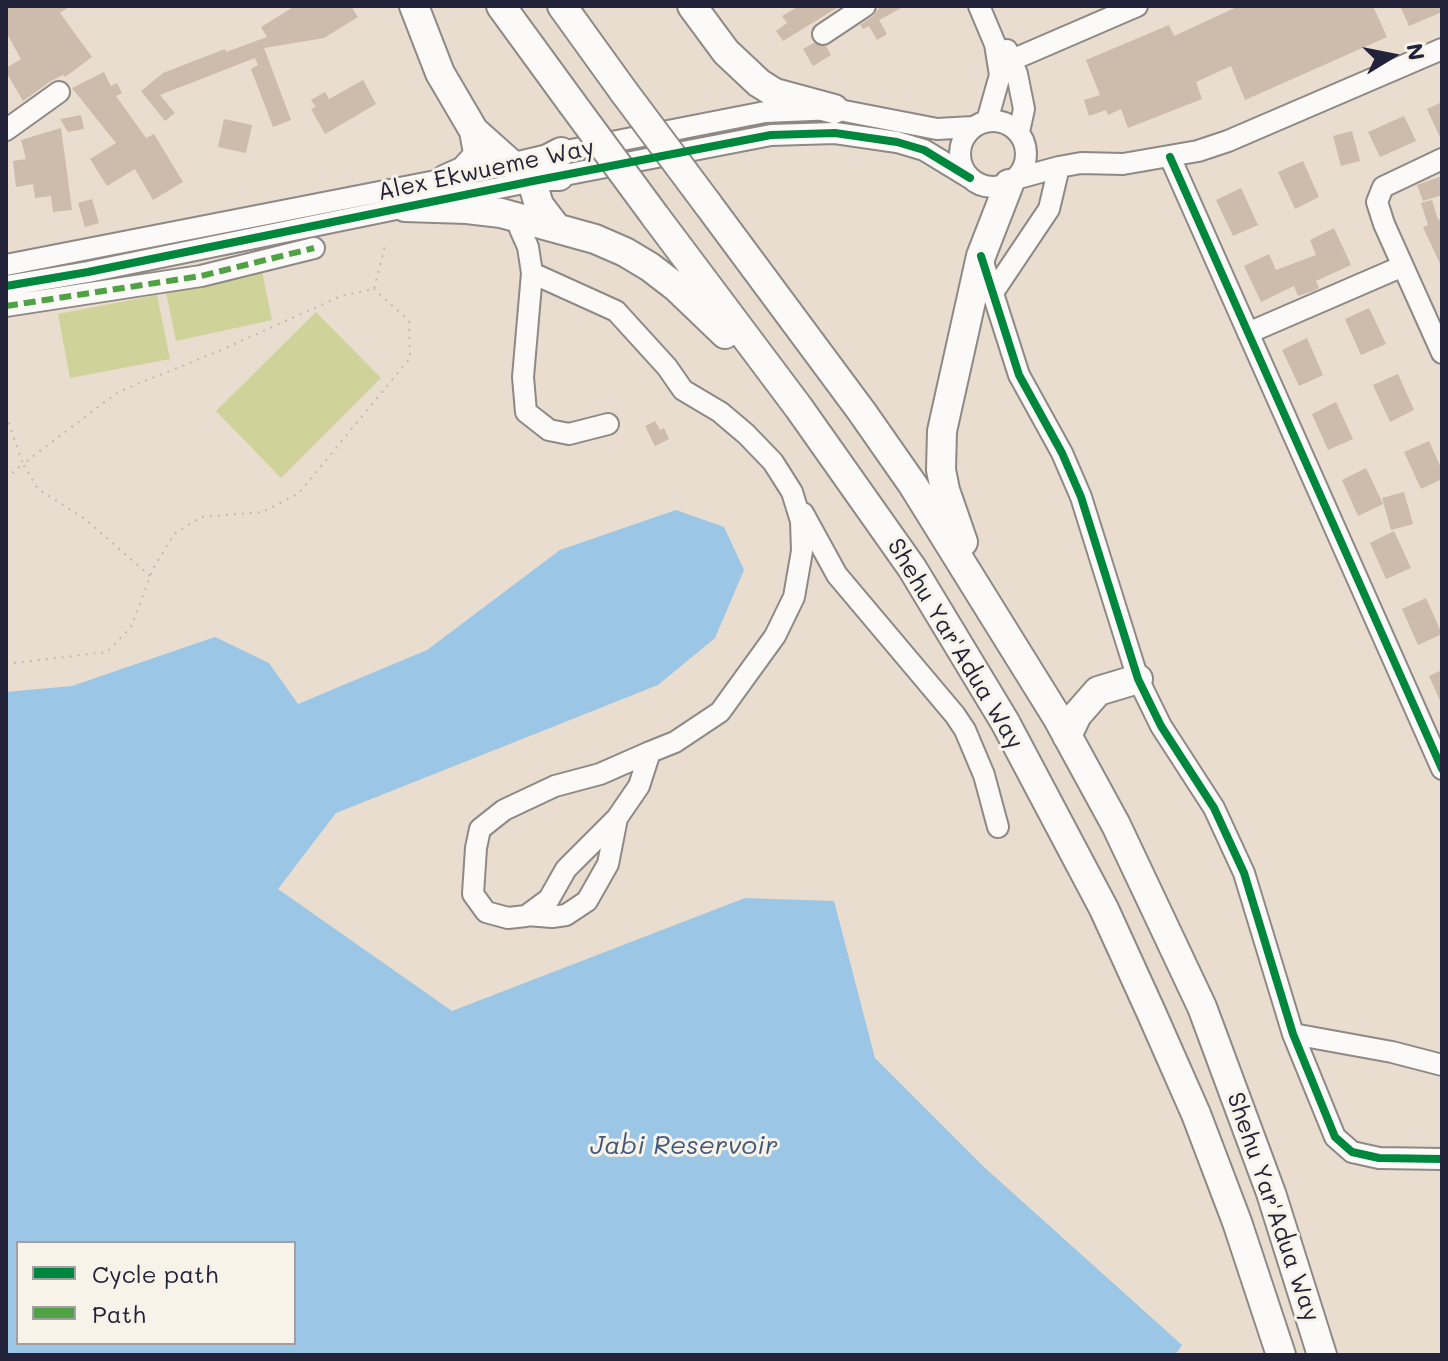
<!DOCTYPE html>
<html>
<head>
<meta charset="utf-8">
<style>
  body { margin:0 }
  #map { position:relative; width:1448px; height:1361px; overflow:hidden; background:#e8ddce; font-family:Mali,sans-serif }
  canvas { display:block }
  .frame { position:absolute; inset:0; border:8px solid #22223b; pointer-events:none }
  .legend { position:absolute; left:16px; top:1241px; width:280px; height:104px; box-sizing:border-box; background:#f7f3e8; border:2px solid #a29fa3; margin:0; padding:10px 14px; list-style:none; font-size:24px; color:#22223b }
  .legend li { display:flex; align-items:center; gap:16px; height:40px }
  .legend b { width:40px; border:2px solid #a29fa3 }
  .north { position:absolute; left:1352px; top:16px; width:80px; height:80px; -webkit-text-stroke:6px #f7f3e8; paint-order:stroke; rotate:80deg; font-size:22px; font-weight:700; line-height:32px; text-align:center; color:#22223b }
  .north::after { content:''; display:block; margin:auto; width:28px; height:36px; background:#22223b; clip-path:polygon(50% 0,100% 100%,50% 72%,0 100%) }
</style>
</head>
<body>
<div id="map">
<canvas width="1448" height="1361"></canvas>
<div class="frame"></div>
<ul class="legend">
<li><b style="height:10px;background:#00873e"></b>Cycle path</li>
<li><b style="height:10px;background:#50a245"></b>Path</li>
</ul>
<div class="north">N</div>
</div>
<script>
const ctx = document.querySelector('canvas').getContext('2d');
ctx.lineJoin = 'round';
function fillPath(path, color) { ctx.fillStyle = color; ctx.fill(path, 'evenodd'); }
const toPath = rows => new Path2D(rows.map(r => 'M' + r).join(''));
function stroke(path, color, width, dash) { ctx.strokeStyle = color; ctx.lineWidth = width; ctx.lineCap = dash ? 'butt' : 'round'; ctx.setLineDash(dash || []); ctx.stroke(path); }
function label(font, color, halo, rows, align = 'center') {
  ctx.font = font + ' Mali,sans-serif'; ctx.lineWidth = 6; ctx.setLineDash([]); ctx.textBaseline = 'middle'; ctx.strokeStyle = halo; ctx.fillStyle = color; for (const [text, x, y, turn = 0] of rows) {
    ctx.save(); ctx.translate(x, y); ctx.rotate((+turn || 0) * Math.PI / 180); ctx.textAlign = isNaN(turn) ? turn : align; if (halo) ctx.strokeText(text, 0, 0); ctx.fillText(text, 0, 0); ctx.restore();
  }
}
const green = toPath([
  [262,271,272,320,176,341,166,292],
  [157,295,170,359,70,378,58,314],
  [316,312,381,378,281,478,216,411]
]);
const water = toPath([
  [676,510,724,527,744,570,715,638,658,685,336,813,278,889,452,1011,745,898,834,901,875,1058,984,1167,1182,1345,1175,1355,6,1355,6,692,72,686,215,637,269,663,298,704,427,650,560,550],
  [18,1243,294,1243,294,1343,18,1343]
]);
const building = toPath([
  [6,6,70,6,60,13,92,57,65,77,63,75,51,81,23,101,6,72,6,68,21,59,6,32],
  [295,6,351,6,358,17,324,38,264,48,291,120,273,127,251,69,258,65,255,58,160,95,175,113,165,121,141,91,163,73,225,49,226,52,267,37,261,27],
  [799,6,840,6,783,41,776,31,787,23,782,16],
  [881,6,905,6,879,20,887,34,877,40,869,26,863,29,860,25,873,16],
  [1239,6,1373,6,1387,37,1245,100,1231,66,1196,82,1202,99,1128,128,1121,109,1108,115,1106,110,1089,116,1084,100,1100,95,1086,60,1169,25,1174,36],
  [1400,6,1442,6,1442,12,1409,26],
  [814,43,826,46,831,55,813,66,803,49],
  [104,72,111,86,117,83,122,93,116,96,146,138,154,134,183,182,153,200,135,169,107,186,90,159,116,143,72,88],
  [363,80,376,104,325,134,311,109,316,107,311,100,325,92,329,99],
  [1442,102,1442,142,1427,109],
  [81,115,84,129,68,132,60,119],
  [1404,116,1416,141,1380,157,1368,132],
  [224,119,252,125,246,153,218,147],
  [61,128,72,210,53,212,51,196,35,198,33,184,16,187,13,161,26,159,21,140],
  [1352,131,1360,161,1341,166,1333,136],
  [1303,161,1319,197,1295,209,1278,172],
  [1442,176,1442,195,1423,201,1417,185],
  [1241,188,1258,225,1233,236,1216,200],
  [92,199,99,223,85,227,78,203],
  [1432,200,1438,220,1442,218,1442,268,1423,227,1428,225,1421,203],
  [1334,228,1351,265,1316,281,1319,288,1313,291,1298,296,1294,286,1261,302,1244,266,1269,254,1276,270,1316,255,1310,240],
  [1369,308,1386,344,1361,355,1345,319],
  [1307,338,1323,375,1299,386,1282,350],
  [1398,374,1414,410,1390,422,1373,385],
  [1336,402,1353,439,1328,450,1312,414],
  [655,421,660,430,664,428,669,439,655,446,645,426],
  [1429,441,1442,470,1442,479,1421,489,1404,452],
  [1366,468,1383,504,1358,516,1342,480],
  [1404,492,1413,524,1391,530,1382,498],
  [1394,531,1411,568,1386,579,1370,543],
  [1426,598,1442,634,1418,645,1402,609],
  [1442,670,1442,705,1429,676]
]);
const path = toPath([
  [6,415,23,464,6,478],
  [150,576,85,519,38,489,23,464,118,392,219,351,341,296,374,289,385,246],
  [6,664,107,652,131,627,153,569,174,534,201,517,263,512,299,493,410,358,409,321,374,289]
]);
const minor = toPath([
  [979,6,995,44,1000,75,987,121],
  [823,34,865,6],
  [1007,50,1017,74,1024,109,1019,132],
  [1012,60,1137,6],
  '960 154a33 33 0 1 1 66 0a33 33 0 1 1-66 0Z',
  [6,130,59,92],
  [1170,157,1442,769],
  [1442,159,1383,187,1377,202,1384,224,1442,353],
  [1015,179,1059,167,1081,163,1123,164,1198,151,1228,141,1442,49],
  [522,217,520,229,528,247,532,273,523,377,526,412,549,430,569,434,608,424],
  [981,256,1019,375,1062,453,1081,497,1138,679,1161,726,1214,808,1244,873,1293,1034,1335,1137,1352,1152,1379,1158,1442,1159],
  [6,265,446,179,561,152,765,112,834,109,937,129,973,127],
  [532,273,616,311,667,367,683,390,720,412,746,434,773,462,792,492,801,521,802,551,794,597,775,636,720,712,675,742,650,752,600,774,555,786,504,810,480,829,476,848,473,894,486,912,508,918,526,916,549,899,566,869,617,818,639,786,650,752],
  [6,286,88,272,533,181,771,135,835,133,897,142,924,150,970,178],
  [994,291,1049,209,1059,167],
  [6,306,201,276,314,248],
  [1248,333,1403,266],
  [803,513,837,575,955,715,965,730,984,775,998,827],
  [527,915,552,917,566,915,587,901,608,864,617,818],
  [1293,1034,1392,1052,1442,1065]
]);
const highway = toPath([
  [414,6,440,73,474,131,511,164,541,176,559,176],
  [501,6,571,102],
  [562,6,624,92],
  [692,6,726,52,759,83,775,93,834,109],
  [446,179,464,171,475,159,478,153,474,131],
  [707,203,862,412,913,485,1057,717,1116,825,1202,1007,1271,1193,1322,1355],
  [405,207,467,209,501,213,595,239,625,252,650,267,676,287,725,334],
  [655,216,799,408,912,568,1005,722,1104,909,1151,1012,1196,1114,1237,1222,1281,1355],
  [555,226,539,205,533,185,538,167,544,161,561,152],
  [963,542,945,490,941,470,942,431,981,256,1009,184],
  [1067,736,1077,715,1098,691,1138,679]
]);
const highwayBridge = toPath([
  [624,92,707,203],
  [571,102,655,216]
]);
const quiet = toPath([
  [6,306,201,276,314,248]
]);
const cycleway = toPath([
  [1170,157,1442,769],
  [981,256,1019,375,1062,453,1081,497,1138,679,1161,726,1214,808,1244,873,1293,1034,1335,1137,1352,1152,1379,1158,1442,1159],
  [6,286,88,272,533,181,771,135,835,133,897,142,924,150,970,178]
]);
const streetNames = [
  ["Alex Ekwueme Way",486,170,-12],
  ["Shehu Yar'Adua Way",955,644,59],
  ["Shehu Yar'Adua Way",1273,1207,71]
];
const waterNames = [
  ["Jabi Reservoir",684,1146]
];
fillPath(green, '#d0d399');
fillPath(water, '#9cc6e6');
fillPath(building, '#cdbbab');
stroke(minor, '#8e8985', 24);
stroke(highway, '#8e8985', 32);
stroke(path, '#bdbaba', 2, [2, 6]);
stroke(minor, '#fcfaf8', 20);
stroke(highway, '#fcfaf8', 28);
stroke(highwayBridge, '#8e8985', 32, []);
stroke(highwayBridge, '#fcfaf8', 28);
stroke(quiet, '#50a245', 6, [12, 6]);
stroke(cycleway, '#00873e', 8);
label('24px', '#22223b', '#f7f3e8', streetNames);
label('italic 26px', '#42587a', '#f7f3e8', waterNames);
</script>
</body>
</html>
